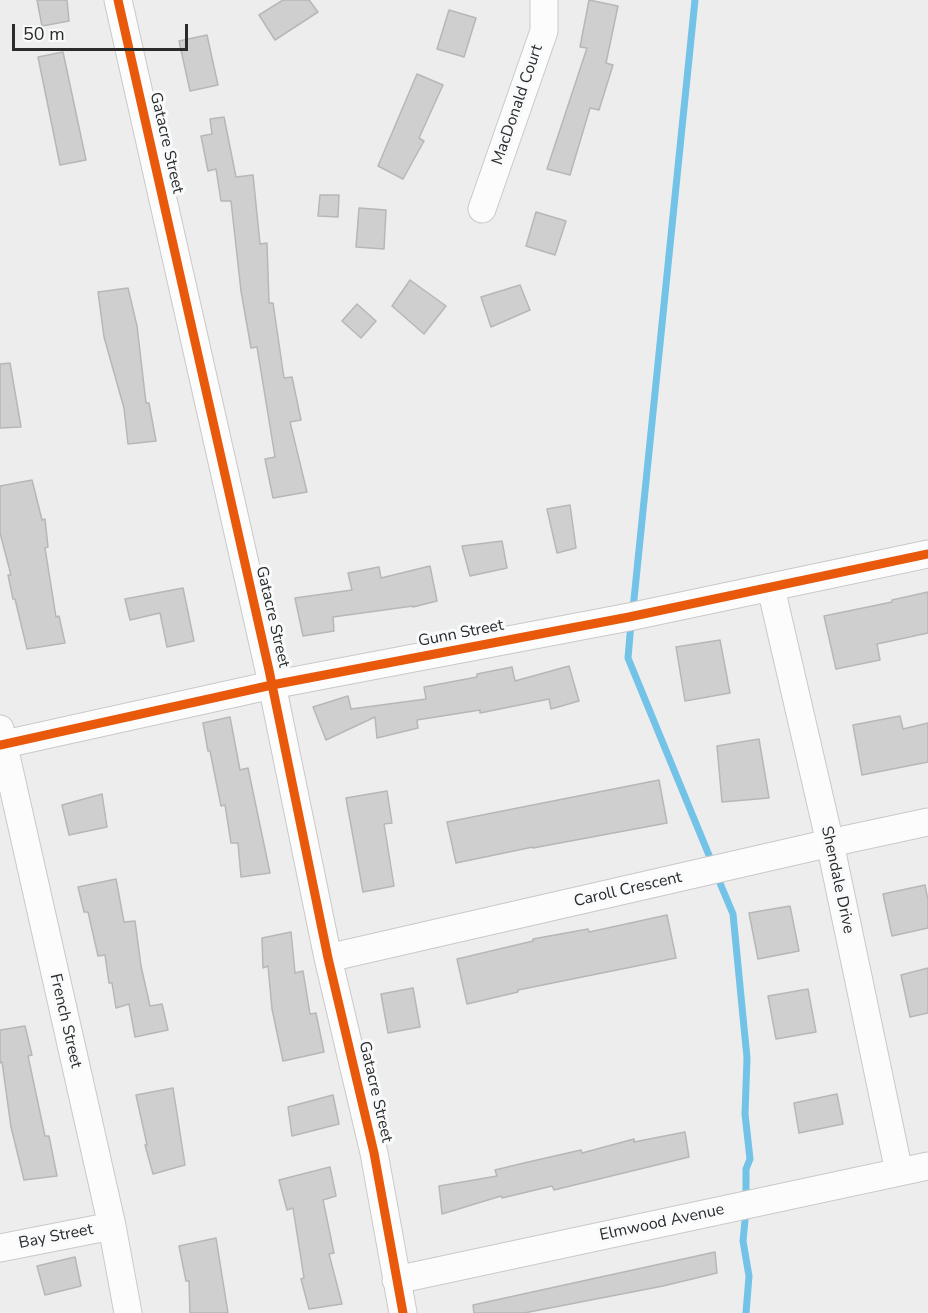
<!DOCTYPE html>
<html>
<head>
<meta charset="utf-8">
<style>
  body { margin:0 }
  #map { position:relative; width:928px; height:1313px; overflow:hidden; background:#ededed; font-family:"Nunito Sans",sans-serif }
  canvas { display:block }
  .scale { position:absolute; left:12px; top:24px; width:176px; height:27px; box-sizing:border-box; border:3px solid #2a2b2b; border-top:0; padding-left:8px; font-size:18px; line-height:21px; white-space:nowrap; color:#2a2b2b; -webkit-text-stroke:4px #f9fafb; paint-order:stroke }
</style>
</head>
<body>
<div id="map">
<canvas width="928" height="1313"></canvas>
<div class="scale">50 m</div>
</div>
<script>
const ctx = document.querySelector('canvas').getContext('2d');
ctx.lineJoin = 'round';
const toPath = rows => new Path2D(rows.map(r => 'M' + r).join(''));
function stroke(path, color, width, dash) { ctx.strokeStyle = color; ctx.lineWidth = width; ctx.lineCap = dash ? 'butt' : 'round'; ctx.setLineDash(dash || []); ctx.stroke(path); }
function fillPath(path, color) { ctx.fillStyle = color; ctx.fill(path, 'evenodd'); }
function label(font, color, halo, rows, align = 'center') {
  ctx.font = font + ' "Nunito Sans",sans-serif'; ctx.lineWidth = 6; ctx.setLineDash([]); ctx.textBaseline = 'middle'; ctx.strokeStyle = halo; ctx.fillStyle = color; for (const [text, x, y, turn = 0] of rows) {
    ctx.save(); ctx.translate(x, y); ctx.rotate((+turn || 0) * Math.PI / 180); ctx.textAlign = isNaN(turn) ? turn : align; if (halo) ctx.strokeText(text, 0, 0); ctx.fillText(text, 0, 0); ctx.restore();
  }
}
const stream = toPath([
  [633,609,695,0],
  [631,623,628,658,713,865],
  [717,876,733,914,747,1058,745,1114,750,1159,746,1169,746,1199],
  [746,1210,743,1241,749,1276,746,1313]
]);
const building = toPath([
  [37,0,67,0,69,21,42,26,37,0],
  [283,0,309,0,318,12,275,40,259,15,283,0],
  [589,0,618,6,606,63,613,65,599,110,590,108,570,175,547,169,587,48,580,47,589,0],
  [449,10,476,18,464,57,437,49,449,10],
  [207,35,218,85,190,91,179,41,207,35],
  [63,52,86,160,60,165,38,57,63,52],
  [417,74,443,85,419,138,424,141,403,179,378,166,417,74],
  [224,117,236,177,253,175,260,244,267,243,269,303,273,303,284,378,292,377,301,420,290,422,307,492,273,498,265,459,275,457,257,347,251,348,241,291,231,201,221,201,216,169,208,171,201,136,212,134,210,119,224,117],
  [320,195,339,195,338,217,318,216,320,195],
  [359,208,386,210,384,249,356,247,359,208],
  [536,212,566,221,555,255,526,246,536,212],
  [410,280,446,306,424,334,392,306,410,280],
  [520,285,530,310,491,327,481,297,520,285],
  [128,288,137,326,146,403,149,403,156,441,128,444,124,408,104,337,98,292,128,288],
  [357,304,376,321,361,338,342,321,357,304],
  [10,363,21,427,0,428,0,364,10,363],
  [32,480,42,520,45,519,48,547,45,548,56,617,59,616,65,643,27,649,15,599,13,599,8,575,11,575,0,533,0,486,32,480],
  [570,505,576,548,557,553,547,509,570,505],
  [502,541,507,568,470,576,462,546,502,541],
  [430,566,437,601,413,607,413,606,333,617,334,631,303,636,295,598,352,590,348,573,379,567,381,578,430,566],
  [183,588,194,641,167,647,160,613,130,620,125,599,183,588],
  [928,592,928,633,877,644,880,660,836,669,824,616,892,602,892,600,928,592],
  [720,640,730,693,685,701,676,647,720,640],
  [569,666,579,701,551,709,549,699,480,713,480,710,417,720,418,728,377,738,375,717,326,740,313,707,348,696,351,709,426,699,424,687,477,677,477,674,512,667,515,681,569,666],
  [900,716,903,729,928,723,928,762,862,775,853,725,900,716],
  [230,717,240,770,248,768,270,873,241,877,238,843,231,843,225,805,221,806,210,751,208,751,203,723,230,717],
  [759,739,769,798,722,802,717,746,759,739],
  [659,780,667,823,533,848,533,847,456,863,447,822,659,780],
  [387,791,392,823,384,824,394,886,363,892,346,798,387,791],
  [102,794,107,827,69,835,62,805,102,794],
  [116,879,124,922,135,921,141,966,150,1006,162,1004,168,1030,135,1037,129,1004,116,1008,112,983,109,983,105,955,98,956,88,912,84,912,78,887,116,879],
  [925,885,928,900,928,928,892,936,883,894,925,885],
  [790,906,799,951,758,959,749,913,790,906],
  [667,915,676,958,518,990,518,992,467,1004,457,959,533,941,533,939,588,929,589,932,667,915],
  [291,932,295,973,303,971,310,1014,316,1013,324,1052,283,1061,272,1009,268,966,263,968,262,938,291,932],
  [928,968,928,1013,910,1017,901,975,928,968],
  [413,988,420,1027,388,1033,381,994,413,988],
  [808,989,816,1032,776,1039,768,996,808,989],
  [25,1026,32,1055,28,1056,45,1136,49,1136,57,1176,24,1180,11,1127,2,1062,0,1063,0,1030,25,1026],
  [173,1088,185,1165,153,1174,145,1145,147,1145,136,1095,173,1088],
  [837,1094,843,1124,799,1133,794,1103,837,1094],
  [333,1095,339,1124,292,1136,288,1107,333,1095],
  [685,1132,689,1157,554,1190,552,1186,502,1198,501,1196,442,1214,439,1186,497,1176,495,1170,524,1163,581,1150,582,1153,634,1139,634,1142,685,1132],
  [330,1167,336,1196,323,1200,334,1253,329,1254,342,1304,309,1309,301,1279,304,1278,293,1208,287,1210,279,1180,330,1167],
  [216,1238,228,1313,190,1313,189,1281,186,1281,179,1246,216,1238],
  [715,1252,717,1273,663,1286,524,1313,474,1313,473,1305,715,1252],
  [75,1257,81,1286,45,1295,37,1266,75,1257]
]);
const minor = toPath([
  [118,0,269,670,328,958,374,1153,403,1313],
  [482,209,544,31,544,0],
  [771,588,830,843,899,1172],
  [0,729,112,1226,128,1313],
  [0,745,272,685,629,617,928,554],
  [328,958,830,843,928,822],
  [0,1248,112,1226],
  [396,1280,928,1166]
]);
const cycleway = toPath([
  [118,0,269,670,328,958,374,1153,403,1313],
  [0,745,272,685,629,617,928,554]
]);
const streetNames = [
  ["MacDonald Court",518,105,-71],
  ["Gatacre Street",166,143,77],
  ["Gatacre Street",272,617,77],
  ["Gunn Street",461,634,-11],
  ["Shendale Drive",837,880,78],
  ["Caroll Crescent",628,890,-13],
  ["French Street",65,1021,77],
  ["Gatacre Street",375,1092,77],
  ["Elmwood Avenue",662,1223,-12],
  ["Bay Street",56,1237,-11]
];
stroke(stream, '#73c2e7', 7);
fillPath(building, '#cfcfcf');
stroke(building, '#b7b7b8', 1.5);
stroke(minor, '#c9c9c9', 29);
stroke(minor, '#fcfcfc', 27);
stroke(cycleway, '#e8590c', 9);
label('16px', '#2a2b2b', '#f9fafb', streetNames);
</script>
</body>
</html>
